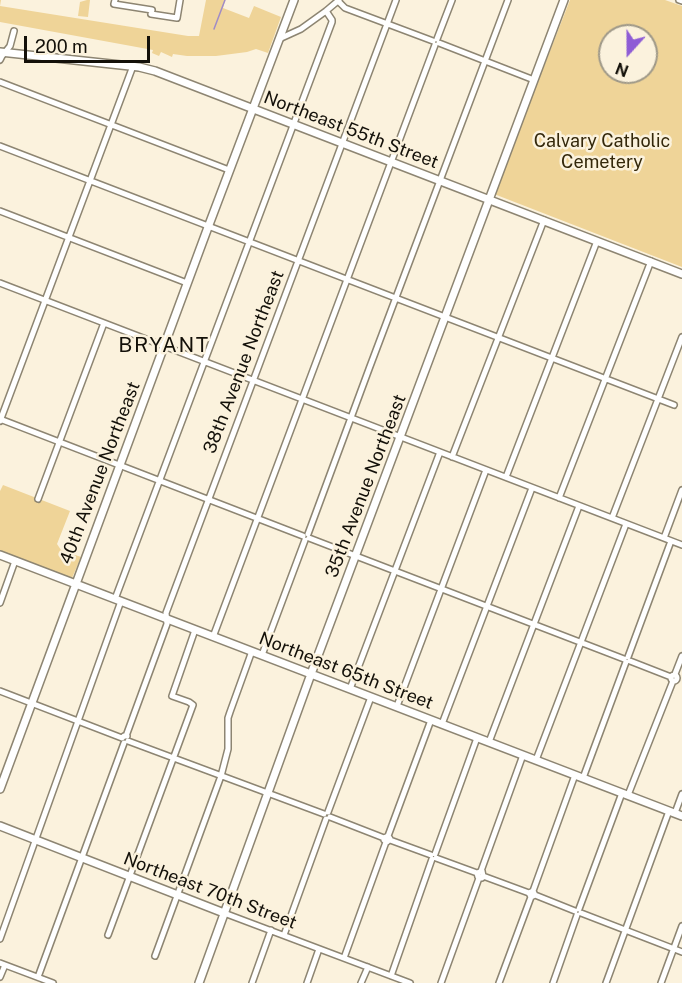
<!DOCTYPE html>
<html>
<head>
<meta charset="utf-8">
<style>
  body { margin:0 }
  #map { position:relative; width:682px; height:983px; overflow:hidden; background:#fbf2dd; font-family:"Public Sans",sans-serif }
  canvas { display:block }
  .north { position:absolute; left:598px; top:24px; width:60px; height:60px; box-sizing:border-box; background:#fbf2dd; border:2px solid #9e9888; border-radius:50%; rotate:201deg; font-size:16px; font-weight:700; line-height:24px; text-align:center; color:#131009 }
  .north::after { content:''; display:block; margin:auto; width:21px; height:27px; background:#8e5cd5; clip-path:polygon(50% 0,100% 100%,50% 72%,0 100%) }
  .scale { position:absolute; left:24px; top:36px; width:126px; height:27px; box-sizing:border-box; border:3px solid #131009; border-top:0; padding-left:8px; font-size:18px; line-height:21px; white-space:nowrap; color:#131009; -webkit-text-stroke:4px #fbf2dd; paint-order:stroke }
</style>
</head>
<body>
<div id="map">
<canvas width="682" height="983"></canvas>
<div class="north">N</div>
<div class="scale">200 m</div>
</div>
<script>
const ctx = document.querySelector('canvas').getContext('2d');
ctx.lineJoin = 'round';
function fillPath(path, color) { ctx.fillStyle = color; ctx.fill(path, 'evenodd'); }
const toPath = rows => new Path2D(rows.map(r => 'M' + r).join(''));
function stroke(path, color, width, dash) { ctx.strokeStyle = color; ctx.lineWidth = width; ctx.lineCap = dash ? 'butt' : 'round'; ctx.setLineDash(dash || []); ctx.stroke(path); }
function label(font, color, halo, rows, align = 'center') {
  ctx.font = font + ' "Public Sans",sans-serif'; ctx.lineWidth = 5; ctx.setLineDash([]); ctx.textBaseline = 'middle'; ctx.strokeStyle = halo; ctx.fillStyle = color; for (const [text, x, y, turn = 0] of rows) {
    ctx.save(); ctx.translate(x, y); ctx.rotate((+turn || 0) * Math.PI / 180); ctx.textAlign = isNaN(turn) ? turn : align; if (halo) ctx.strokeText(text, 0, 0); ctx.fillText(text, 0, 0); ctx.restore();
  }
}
const green = toPath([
  [0,0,1,0,0,6,188,36,199,36,206,0,225,0,223,8,249,18,254,6,281,17,268,53,256,49,247,52,216,56,187,56,173,54,172,57,161,52,159,56,152,53,153,50,0,22],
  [87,0,90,0,88,17,78,16,80,2],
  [570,0,665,0,682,6,682,267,494,194],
  [610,36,646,36,646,72,610,72],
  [3,485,70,511,57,544,61,550,81,557,72,578,0,551,0,491]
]);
const stream = toPath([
  [214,29,225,0]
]);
const street = toPath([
  [115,0,114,4,152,10,151,14,177,18,180,0],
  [679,0,682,1],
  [338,1,345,8,433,41],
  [279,39,301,29,326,11,339,0],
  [437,39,452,0],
  [439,43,534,80],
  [0,60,2,56,10,46,14,31],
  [0,82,229,170],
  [0,146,674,405],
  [0,211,187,283],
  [0,283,682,545],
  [0,419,303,536],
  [0,421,133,66],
  [452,457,544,220],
  [506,477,597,241],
  [559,498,651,261],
  [38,499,104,323],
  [612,518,682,337],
  [308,534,369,369,508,0],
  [309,538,624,659],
  [664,538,682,490],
  [115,599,332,22,332,20,326,11],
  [0,603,15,561],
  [213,637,435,45],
  [262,655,305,540],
  [628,657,671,541],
  [630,661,671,677],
  [675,674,682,656],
  '671 678a3 3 0 1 1 6 0a3 3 0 1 1-6 0Z',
  [350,689,440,452],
  [0,691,122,738,124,736,127,736],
  [397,706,486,470],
  [442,724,532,488],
  [126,736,167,624,166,613,396,0],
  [128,741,324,814],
  [489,742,579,506],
  [536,760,626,524],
  [583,778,626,662],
  [628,795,673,681],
  [328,812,371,697],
  [675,813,682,794],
  [330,817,384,838,384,840,387,842,390,839,388,836,384,838],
  [388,836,431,720],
  [390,840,431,855],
  [435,854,477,738],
  [436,858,477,873,482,871,483,876,482,878,478,877,477,873],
  [481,871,523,755],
  [483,876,529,893,533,891,535,895,531,897,529,893],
  [533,891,575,775],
  [535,895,575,911],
  [579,909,622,793],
  [224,913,410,983],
  [581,913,682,952],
  [108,935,193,705,189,702,172,696,195,630],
  [284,935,326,819],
  [0,939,121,601],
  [155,956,221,776,228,749,228,718,230,712,252,651],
  [344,958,386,842],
  [0,963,53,983],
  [391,976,432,859],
  [0,977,5,965],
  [38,977,124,743],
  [252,983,271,930],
  [307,983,319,949],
  [361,983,368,967],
  [441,983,479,878],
  [499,983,531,897],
  [553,983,577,915],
  [606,983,669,811],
  [661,983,682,926]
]);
const secondary = toPath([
  [0,52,139,67,155,71,682,274],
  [0,555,682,816],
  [0,789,207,230,294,0],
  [0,826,224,913],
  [199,983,311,674,564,0]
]);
const streetNames = [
  ["Northeast 55th Street",351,130,21],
  ["38th Avenue Northeast",244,362,-69],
  ["40th Avenue Northeast",100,473,-69],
  ["35th Avenue Northeast",366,486,-69],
  ["Northeast 65th Street",346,671,21],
  ["Northeast 70th Street",210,891,21]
];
const parkNames = [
  ["Calvary Catholic",602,141],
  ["Cemetery",602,162]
];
const quarterNames = [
  ["BRYANT",164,346]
];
fillPath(green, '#efd498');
stroke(stream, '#a08cc6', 1.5);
stroke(street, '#8d8572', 8);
stroke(secondary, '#8d8572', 10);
stroke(street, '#fff', 5);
stroke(secondary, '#fff', 7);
label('18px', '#131009', '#fbf2dd', streetNames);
label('18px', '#34280b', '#fbf2dd', parkNames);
ctx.letterSpacing = '1.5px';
label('21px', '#131009', '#fbf2dd', quarterNames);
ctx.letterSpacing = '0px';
</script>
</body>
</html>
